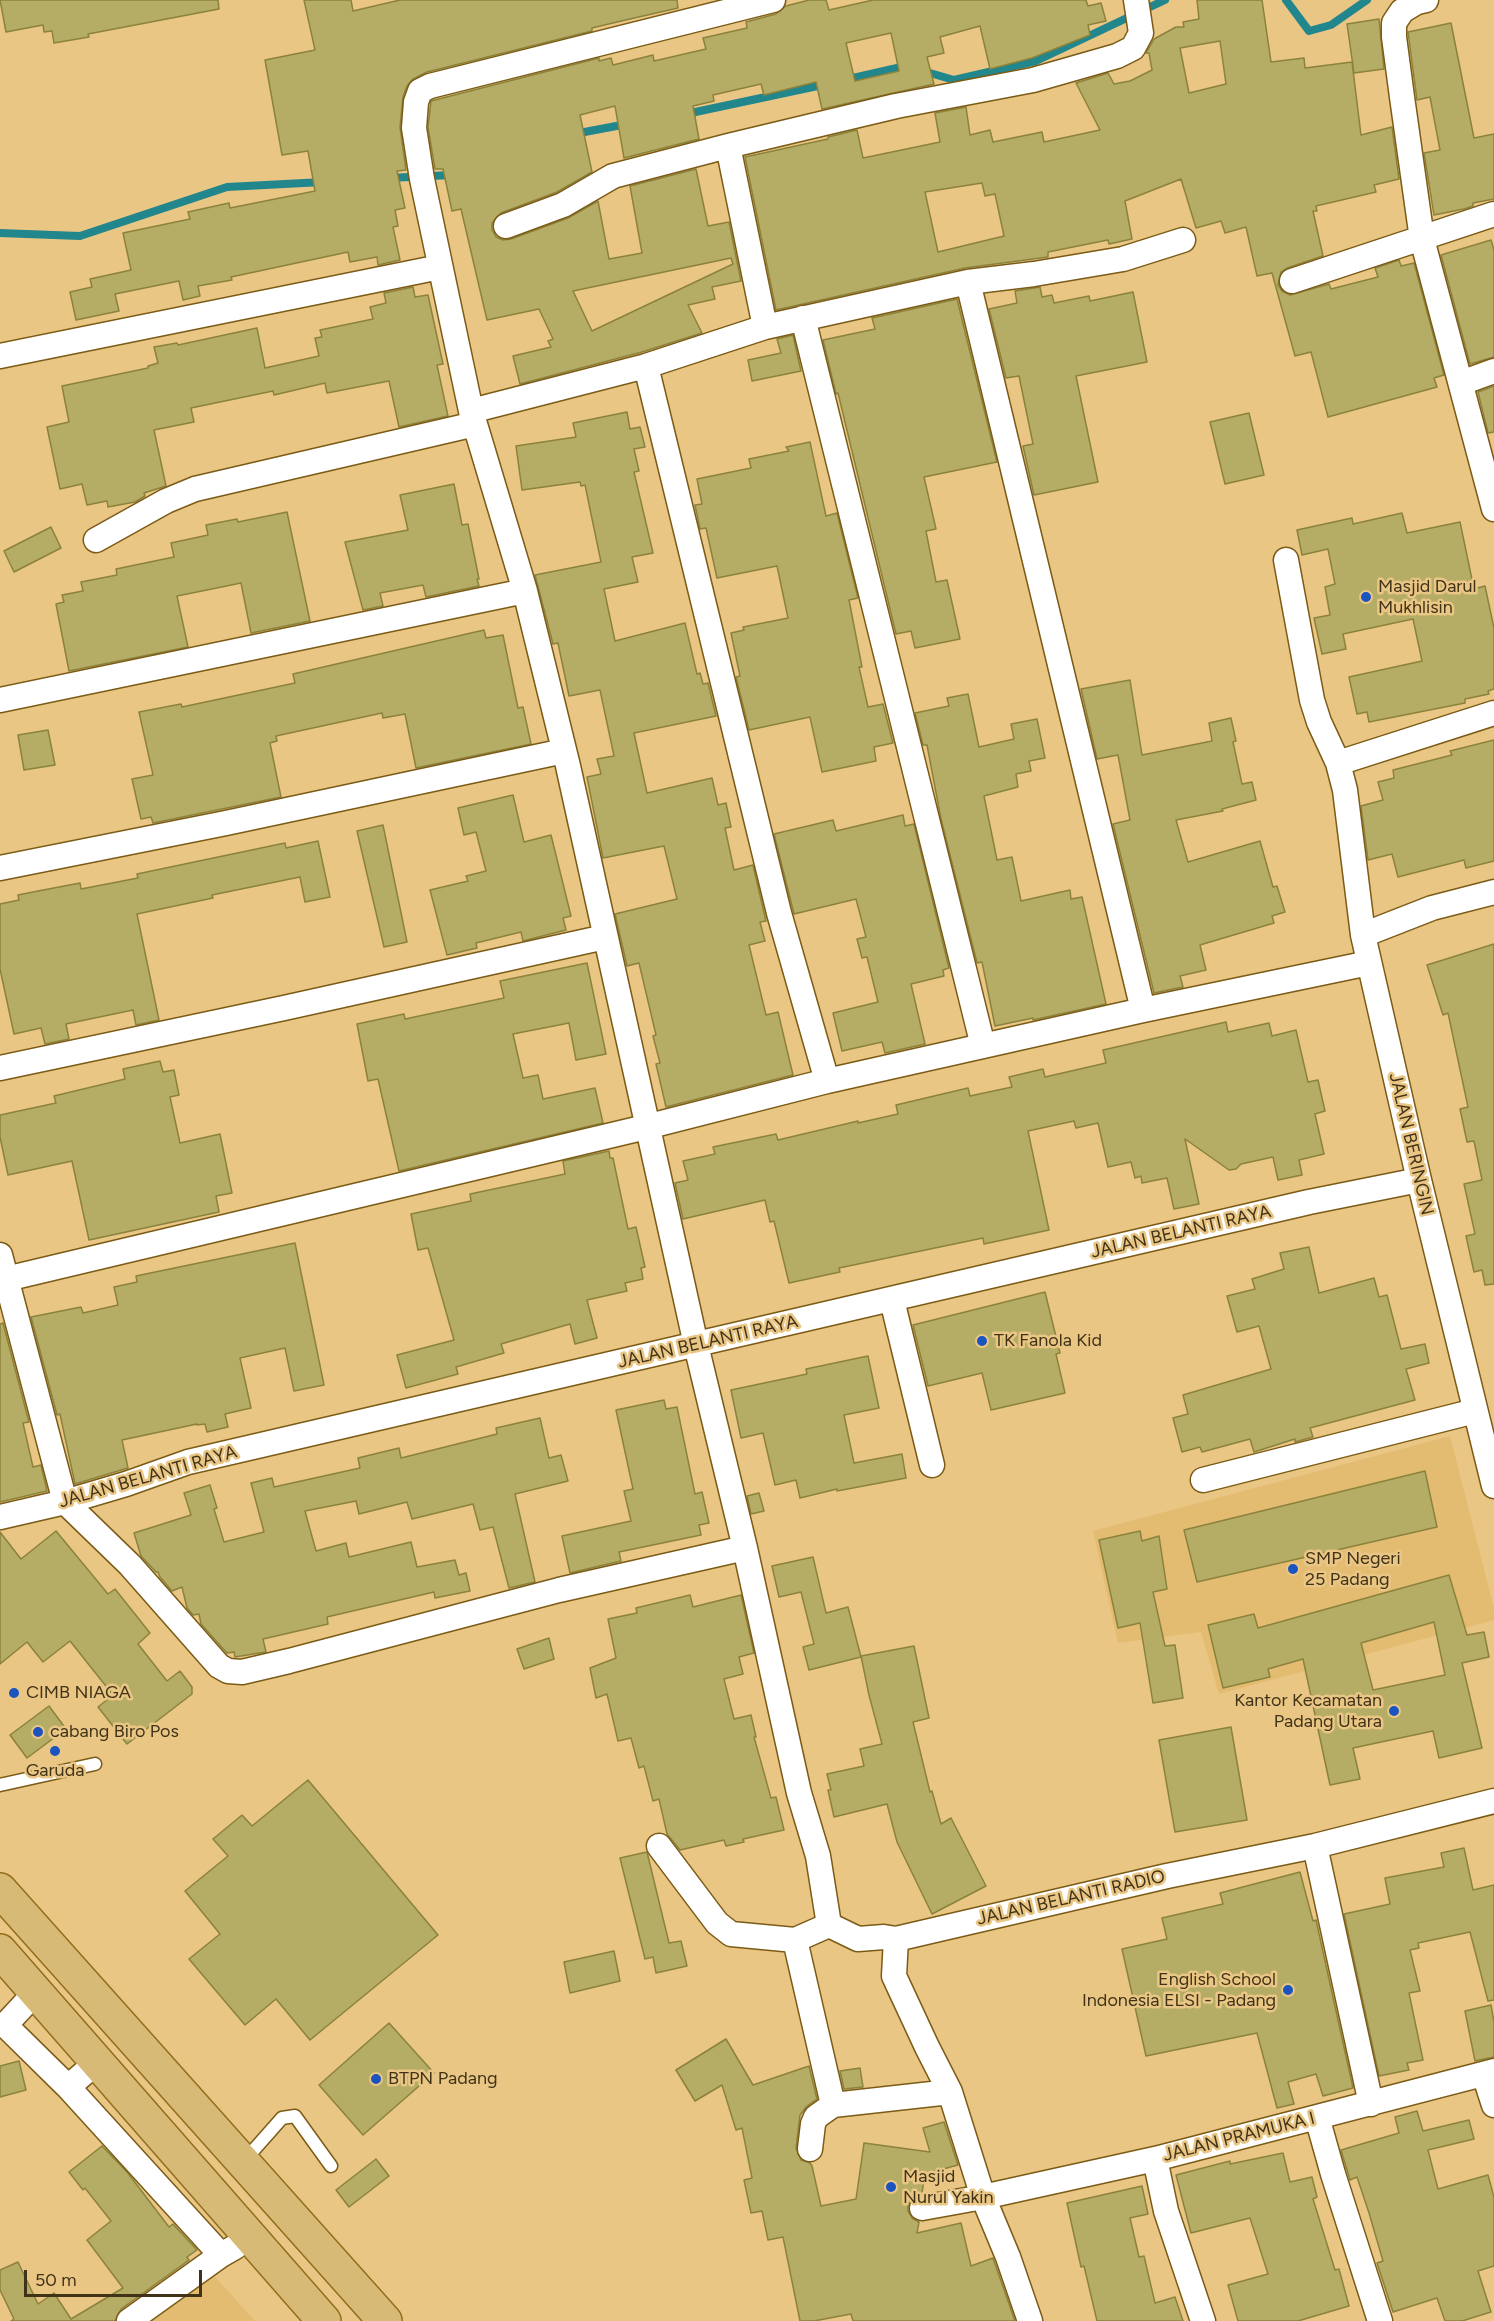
<!DOCTYPE html>
<html>
<head>
<meta charset="utf-8">
<style>
  body { margin:0 }
  #map { position:relative; width:1494px; height:2321px; overflow:hidden; background:#eac685; font-family:Figtree,sans-serif }
  canvas { display:block }
  .scale { position:absolute; left:24px; top:2270px; width:178px; height:27px; box-sizing:border-box; border:3px solid #413318; border-top:0; padding-left:8px; font-size:18px; line-height:21px; white-space:nowrap; color:#413318; -webkit-text-stroke:4px #eac685; paint-order:stroke }
</style>
</head>
<body>
<div id="map">
<canvas width="1494" height="2321"></canvas>
<div class="scale">50 m</div>
</div>
<script>
const ctx = document.querySelector('canvas').getContext('2d');
ctx.lineJoin = 'round';
function fillPath(path, color) { ctx.fillStyle = color; ctx.fill(path, 'evenodd'); }
const toPath = rows => new Path2D(rows.map(r => 'M' + r).join(''));
function stroke(path, color, width, dash) { ctx.strokeStyle = color; ctx.lineWidth = width; ctx.lineCap = dash ? 'butt' : 'round'; ctx.setLineDash(dash || []); ctx.stroke(path); }
function label(font, color, halo, rows, align = 'center') {
  ctx.font = font + ' Figtree,sans-serif'; ctx.lineWidth = 5; ctx.setLineDash([]); ctx.textBaseline = 'middle'; ctx.strokeStyle = halo; ctx.fillStyle = color; for (const [text, x, y, turn = 0] of rows) {
    ctx.save(); ctx.translate(x, y); ctx.rotate((+turn || 0) * Math.PI / 180); ctx.textAlign = isNaN(turn) ? turn : align; if (halo) ctx.strokeText(text, 0, 0); ctx.fillText(text, 0, 0); ctx.restore();
  }
}
const built = toPath([
  [1450,1436,1494,1608,1494,1620,1219,1694,1201,1632,1118,1643,1093,1531],
  [211,2272,255,2321,135,2321]
]);
const stream = toPath([
  [1286,0,1309,31,1331,25,1367,0],
  [923,71,954,80,1036,61,1165,0],
  [844,80,906,66],
  [686,114,827,84],
  [574,134,627,124],
  [389,178,452,175],
  [0,233,80,236,227,187,323,182]
]);
const building = toPath([
  [0,0,218,0,219,9,88,34,89,37,54,43,52,31,44,32,43,25,6,32,0,0],
  [304,0,351,0,353,11,400,0,677,0,678,8,617,22,592,28,592,31,427,72,413,79,407,86,403,97,400,127,406,170,397,171,405,208,395,210,398,226,393,227,400,260,378,265,377,257,350,262,348,252,231,277,232,280,198,286,200,296,183,300,179,281,115,294,119,311,76,320,70,292,92,287,90,279,131,270,123,233,190,219,188,212,229,203,230,208,315,191,308,151,282,155,265,60,315,50,304,0],
  [809,0,826,0,829,10,873,0,1086,0,1088,6,1101,3,1106,21,1088,25,1090,35,1032,58,990,69,980,26,940,37,944,53,927,57,934,84,822,109,816,82,764,95,761,84,713,95,714,101,693,106,699,139,624,158,615,106,580,115,592,172,557,192,501,213,492,223,492,230,496,237,503,240,511,239,568,218,598,201,609,259,642,253,630,186,696,169,708,226,729,222,741,281,712,287,715,299,688,305,702,333,642,352,520,384,513,356,551,347,548,341,553,339,539,309,487,320,461,209,452,211,443,169,435,169,428,127,431,101,599,58,599,61,611,58,613,65,653,55,654,61,706,49,703,38,747,28,746,22,776,14,786,6,809,0],
  [891,33,899,71,855,81,846,43,891,33],
  [731,258,733,264,592,331,573,291,731,258],
  [1197,0,1262,0,1271,62,1304,58,1305,68,1352,62,1361,135,1392,127,1399,179,1374,185,1376,192,1316,206,1317,211,1313,211,1323,256,1287,268,1281,272,1278,285,1282,291,1290,295,1329,284,1331,289,1378,277,1375,268,1399,260,1401,266,1414,263,1444,375,1434,378,1437,387,1328,417,1311,352,1295,356,1272,273,1257,276,1246,227,1225,233,1221,221,1196,228,1181,179,1125,201,1132,239,1109,244,1108,240,1048,252,1048,257,965,268,776,310,745,157,828,139,828,137,857,130,863,158,940,142,935,113,966,107,970,135,990,130,993,142,1042,132,1044,142,1100,130,1076,83,1108,73,1114,84,1130,81,1152,70,1149,53,1146,53,1154,39,1176,27,1184,27,1183,22,1199,19,1197,0],
  [1220,41,1226,84,1189,93,1180,48,1220,41],
  [982,183,985,196,995,194,1004,236,938,252,925,192,982,183],
  [1379,19,1384,69,1354,73,1347,24,1379,19],
  [1451,23,1474,138,1494,134,1494,199,1473,203,1473,206,1464,209,1434,215,1424,153,1440,150,1430,97,1417,100,1408,32,1451,23],
  [1491,240,1494,250,1494,357,1470,364,1441,255,1491,240],
  [413,287,415,297,428,295,443,364,437,365,448,416,399,427,389,381,327,393,325,383,274,395,273,391,191,408,194,422,154,430,166,486,144,493,145,496,135,502,108,507,107,501,87,505,82,484,60,489,47,427,69,422,62,386,148,368,148,366,158,363,154,347,177,343,178,345,257,328,265,368,319,356,315,338,322,337,320,330,373,319,370,307,386,303,384,293,413,287],
  [1040,287,1042,297,1052,295,1054,303,1089,296,1090,301,1133,292,1147,362,1076,376,1098,482,1034,495,1023,446,1033,444,1019,376,1006,378,989,309,1017,303,1015,291,1040,287],
  [957,299,997,462,924,477,936,529,926,531,936,582,947,580,960,639,915,648,911,631,896,634,838,393,836,394,823,340,875,329,872,318,957,299],
  [793,335,801,371,752,381,748,360,781,353,777,339,793,335],
  [1494,386,1494,432,1488,433,1478,392,1494,386],
  [627,412,630,429,640,427,645,447,634,449,639,471,634,472,653,553,632,557,638,582,604,589,615,641,685,623,697,674,700,673,703,684,708,683,716,716,634,733,647,793,712,778,718,805,726,803,731,827,725,828,734,870,753,865,766,921,760,922,765,941,749,945,766,1015,778,1012,793,1075,666,1107,656,1064,660,1063,653,1036,656,1035,639,963,627,966,615,914,677,899,664,846,603,858,587,777,601,774,597,759,614,756,600,690,569,696,558,643,553,644,535,575,601,562,585,485,581,486,580,482,522,490,516,446,576,437,573,423,627,412],
  [1249,413,1264,475,1225,484,1210,422,1249,413],
  [810,442,826,516,837,513,858,598,849,600,862,667,859,667,868,707,883,704,893,743,874,747,876,761,822,772,810,717,749,730,736,677,740,676,731,633,744,630,743,627,788,618,777,566,717,578,706,528,700,529,695,505,702,504,697,479,751,468,749,459,789,451,786,447,810,442],
  [454,484,462,525,468,524,479,579,477,579,479,586,426,597,423,585,380,593,383,606,363,610,345,542,408,530,400,495,454,484],
  [287,512,310,621,251,633,241,583,202,591,177,596,188,647,69,671,56,604,64,602,62,595,83,591,81,582,117,575,116,569,174,557,171,543,208,535,206,525,237,519,238,522,287,512],
  [1402,513,1407,533,1460,522,1474,589,1485,586,1494,628,1494,689,1488,691,1489,694,1465,699,1465,703,1369,722,1367,712,1357,714,1349,677,1422,661,1413,619,1343,634,1346,649,1322,654,1314,618,1330,615,1325,587,1335,584,1328,549,1302,555,1297,530,1352,518,1353,524,1402,513],
  [51,527,61,548,14,572,4,551,51,527],
  [484,630,486,638,503,635,518,708,523,707,531,744,416,768,405,714,383,718,382,713,276,736,277,741,270,743,281,797,153,823,151,817,141,819,132,779,153,775,139,712,181,704,182,707,295,683,293,674,484,630],
  [1130,680,1142,755,1212,741,1209,723,1231,718,1236,741,1233,742,1242,784,1252,782,1256,800,1222,809,1223,811,1176,820,1188,862,1260,841,1273,887,1277,886,1285,912,1272,916,1274,923,1200,945,1206,970,1180,976,1183,987,1154,993,1113,824,1130,820,1118,755,1097,759,1081,689,1130,680],
  [968,694,979,747,1014,739,1011,724,1037,719,1045,758,1029,761,1031,771,1016,774,1018,787,984,796,997,860,1012,857,1021,901,1070,890,1071,899,1082,897,1106,1004,1033,1020,1033,1018,995,1026,982,962,977,963,941,819,927,745,923,745,915,713,949,706,947,698,968,694],
  [48,730,55,765,24,770,18,735,48,730],
  [1494,740,1494,861,1466,868,1464,860,1398,877,1392,854,1368,860,1361,806,1383,800,1378,782,1394,778,1393,770,1452,755,1450,751,1494,740],
  [513,795,524,842,551,835,571,916,563,918,566,930,523,941,521,932,476,943,477,948,447,955,430,890,468,881,466,876,486,871,476,832,464,835,458,808,513,795],
  [903,815,905,826,914,824,949,968,943,970,944,976,911,984,925,1044,885,1053,882,1042,842,1051,833,1013,878,1002,867,957,862,958,857,939,866,937,856,899,794,914,774,834,833,820,836,831,903,815],
  [383,825,407,942,384,947,357,831,383,825],
  [318,841,330,897,305,902,300,877,212,895,213,898,137,914,159,1020,136,1025,133,1010,66,1024,69,1039,45,1044,41,1028,14,1034,0,969,0,904,19,900,18,895,38,891,80,883,81,889,138,878,137,874,285,843,286,848,318,841],
  [1494,944,1494,1284,1485,1285,1482,1270,1474,1272,1466,1236,1475,1234,1464,1184,1482,1180,1474,1141,1467,1142,1460,1109,1468,1107,1448,1013,1443,1015,1427,965,1494,944],
  [587,963,606,1054,576,1060,569,1023,513,1034,523,1078,538,1075,543,1099,595,1088,603,1123,399,1171,378,1079,368,1081,357,1024,404,1014,405,1019,504,998,500,981,587,963],
  [1226,1022,1228,1032,1269,1023,1272,1036,1296,1030,1308,1082,1318,1080,1325,1111,1315,1114,1324,1154,1299,1160,1302,1175,1278,1180,1273,1157,1241,1164,1236,1169,1229,1170,1185,1139,1199,1204,1174,1209,1167,1178,1142,1183,1141,1176,1135,1178,1131,1162,1108,1167,1098,1123,1076,1128,1074,1121,1028,1131,1049,1230,984,1244,983,1238,839,1268,840,1272,789,1283,774,1221,770,1222,765,1200,683,1219,675,1183,688,1180,683,1161,715,1154,713,1147,776,1134,778,1140,858,1121,858,1123,898,1114,896,1105,968,1088,970,1096,1012,1087,1009,1077,1043,1069,1045,1077,1106,1063,1103,1050,1226,1022],
  [160,1061,163,1072,174,1070,179,1095,170,1097,180,1143,220,1134,232,1193,216,1196,219,1212,89,1240,72,1161,8,1175,0,1137,0,1115,56,1103,54,1096,125,1079,123,1069,160,1061],
  [609,1151,610,1158,613,1158,628,1229,636,1227,645,1267,641,1268,643,1279,625,1283,627,1291,587,1300,597,1338,575,1344,570,1324,501,1344,504,1353,456,1367,458,1374,406,1388,397,1355,454,1340,428,1248,418,1250,411,1214,471,1201,470,1194,565,1174,563,1161,609,1151],
  [295,1243,324,1385,294,1391,285,1348,240,1358,251,1408,225,1414,228,1427,207,1432,205,1424,197,1425,197,1424,122,1440,128,1468,75,1484,60,1414,57,1415,31,1317,81,1307,83,1313,118,1305,114,1287,137,1282,136,1276,295,1243],
  [1309,1247,1319,1293,1374,1278,1379,1297,1387,1295,1401,1349,1425,1344,1429,1363,1406,1369,1415,1400,1310,1428,1313,1437,1295,1442,1295,1439,1254,1452,1250,1439,1202,1452,1200,1447,1182,1452,1173,1418,1188,1414,1183,1395,1271,1369,1259,1326,1237,1332,1227,1296,1255,1289,1252,1279,1284,1269,1280,1253,1309,1247],
  [1045,1292,1060,1353,1056,1354,1065,1393,991,1410,982,1373,928,1386,913,1325,1045,1292],
  [3,1323,29,1422,23,1423,33,1467,41,1465,47,1491,0,1502,0,1324,3,1323],
  [868,1356,879,1408,844,1415,854,1463,902,1454,906,1478,837,1491,837,1489,800,1498,796,1480,775,1485,763,1433,741,1438,731,1390,807,1374,806,1369,868,1356],
  [664,1400,666,1409,677,1407,695,1494,702,1492,709,1523,699,1525,701,1535,619,1552,621,1561,570,1573,562,1536,631,1521,624,1491,633,1489,616,1410,664,1400],
  [540,1418,549,1458,561,1455,568,1481,515,1494,535,1582,509,1588,493,1527,480,1530,473,1504,412,1519,407,1502,359,1514,356,1501,305,1511,316,1551,346,1543,349,1557,411,1542,417,1567,455,1560,459,1575,466,1573,470,1591,435,1598,434,1592,327,1617,328,1624,263,1639,266,1652,235,1657,234,1652,227,1653,201,1624,199,1614,193,1615,187,1608,182,1587,172,1591,160,1577,158,1572,156,1572,141,1556,134,1533,191,1515,184,1493,210,1485,217,1508,214,1509,224,1542,264,1532,251,1483,272,1478,274,1487,360,1468,358,1458,399,1448,401,1458,497,1434,496,1428,540,1418],
  [1425,1471,1437,1527,1197,1582,1184,1530,1425,1471],
  [759,1493,764,1511,751,1514,747,1496,759,1493],
  [56,1531,108,1594,115,1589,150,1633,138,1644,167,1681,180,1671,192,1687,192,1694,127,1744,98,1707,113,1695,70,1641,43,1662,27,1642,0,1664,0,1532,21,1559,56,1531],
  [1140,1531,1142,1541,1159,1536,1167,1589,1153,1592,1165,1646,1175,1645,1183,1698,1153,1703,1140,1623,1118,1628,1099,1540,1140,1531],
  [813,1557,826,1613,848,1607,861,1657,809,1670,803,1647,814,1644,801,1592,779,1597,772,1566,813,1557],
  [1449,1575,1467,1635,1484,1632,1489,1657,1462,1663,1482,1748,1439,1758,1433,1731,1353,1748,1360,1779,1330,1785,1303,1659,1268,1669,1270,1677,1223,1688,1208,1625,1254,1614,1258,1628,1449,1575],
  [1434,1622,1445,1675,1373,1690,1361,1643,1434,1622],
  [690,1595,693,1607,741,1595,754,1653,739,1657,743,1674,724,1679,734,1719,751,1715,756,1737,754,1737,771,1798,776,1797,784,1830,743,1839,744,1842,726,1846,724,1840,680,1850,667,1834,659,1799,653,1801,644,1766,639,1768,631,1738,618,1741,607,1694,596,1698,590,1668,616,1658,608,1619,637,1613,636,1608,690,1595],
  [549,1638,554,1659,524,1669,517,1649,549,1638],
  [914,1646,929,1718,913,1722,930,1792,932,1791,941,1824,951,1818,986,1886,932,1914,897,1842,887,1804,834,1817,828,1790,831,1790,827,1774,864,1766,860,1749,882,1744,869,1695,861,1656,914,1646],
  [49,1706,66,1729,27,1758,10,1735,49,1706],
  [1231,1727,1247,1820,1175,1832,1159,1740,1231,1727],
  [308,1780,438,1935,310,2040,276,1999,245,2025,189,1959,220,1934,185,1891,228,1856,213,1839,242,1815,252,1826,308,1780],
  [1464,1848,1473,1890,1494,1885,1494,2000,1488,2001,1470,1932,1418,1943,1419,1948,1410,1950,1420,1991,1409,1993,1423,2060,1407,2063,1409,2070,1379,2076,1344,1914,1390,1904,1385,1878,1444,1867,1441,1853,1464,1848],
  [647,1852,669,1943,681,1941,687,1966,656,1973,653,1957,645,1959,620,1858,647,1852],
  [1300,1872,1313,1921,1316,1920,1353,2088,1323,2096,1316,2074,1288,2082,1294,2104,1277,2108,1257,2033,1146,2056,1122,1949,1167,1939,1162,1918,1223,1904,1220,1893,1300,1872],
  [614,1951,620,1981,570,1993,564,1962,614,1951],
  [1491,2005,1494,2022,1494,2057,1475,2061,1465,2011,1491,2005],
  [389,2023,434,2073,363,2135,319,2085,389,2023],
  [726,2039,753,2085,809,2066,817,2099,807,2106,800,2115,796,2148,801,2160,810,2163,812,2166,821,2206,856,2199,864,2143,930,2152,923,2128,944,2122,958,2165,925,2174,922,2193,912,2198,908,2204,908,2211,912,2218,919,2222,917,2233,961,2223,971,2266,993,2258,1015,2321,853,2321,851,2314,814,2321,800,2321,783,2237,768,2240,762,2211,751,2213,744,2180,752,2178,742,2128,736,2130,722,2085,695,2101,676,2070,726,2039],
  [19,2061,26,2090,0,2097,0,2066,19,2061],
  [860,2068,863,2087,844,2089,840,2071,860,2068],
  [1417,2111,1423,2131,1469,2120,1474,2139,1428,2150,1438,2189,1488,2175,1494,2197,1494,2266,1478,2271,1491,2312,1462,2321,1445,2321,1437,2298,1393,2312,1377,2263,1383,2261,1369,2213,1357,2177,1350,2180,1341,2150,1399,2133,1395,2117,1417,2111],
  [102,2146,127,2172,169,2227,173,2224,197,2250,187,2257,189,2260,121,2309,115,2321,11,2321,14,2319,0,2290,0,2270,18,2262,38,2304,54,2293,71,2319,123,2288,87,2240,111,2221,85,2188,83,2190,69,2172,102,2146],
  [1283,2153,1290,2182,1312,2177,1317,2197,1313,2199,1335,2270,1339,2269,1349,2306,1298,2321,1238,2321,1228,2285,1268,2274,1250,2218,1191,2233,1176,2175,1230,2161,1230,2164,1283,2153],
  [376,2159,389,2176,349,2207,336,2190,376,2159],
  [1142,2186,1148,2214,1130,2218,1139,2257,1144,2256,1155,2303,1175,2297,1183,2321,1097,2321,1084,2266,1081,2267,1067,2203,1142,2186]
]);
const service = toPath([
  [0,1785,95,1764],
  [244,2161,282,2118,295,2116,331,2166]
]);
const minor = toPath([
  [773,0,430,86,420,91,416,102,414,128,422,179,471,411,525,591,568,766,696,1345,745,1548,799,1793,818,1856,829,1925],
  [1426,0,1417,2,1402,11,1394,23,1394,37,1402,97,1422,239,1494,509],
  [728,146,765,327],
  [506,226,563,205,613,176,728,146,896,106,1033,80,1117,56,1133,48,1141,33,1136,0],
  [1292,281,1494,214],
  [968,282,1143,1010],
  [803,318,983,1046],
  [0,356,440,267],
  [646,366,779,913,827,1081],
  [1461,383,1494,371],
  [471,411,646,366,765,327,968,282,1034,274,1123,259,1183,240],
  [96,540,166,501,195,489,475,424],
  [1286,560,1312,700,1319,722,1338,763,1345,790,1363,935,1419,1180,1494,1486],
  [0,700,525,591],
  [1338,763,1494,713],
  [0,868,226,823,564,751],
  [1363,935,1432,908,1494,892],
  [0,1068,284,1008,605,937],
  [0,1255,65,1502,130,1565,219,1666,228,1671,242,1672,289,1661,559,1590,745,1548],
  [6,1279,646,1127,827,1081,1143,1010,1369,963],
  [892,1300,932,1465],
  [1203,1480,1475,1411],
  [0,1517,65,1502,126,1484,188,1462,1309,1202,1419,1180],
  [659,1846,717,1923,731,1934,795,1940,829,1925],
  [1315,1846,1371,2104],
  [829,1925,858,1939,884,1937,896,1939,1167,1876,1315,1846,1494,1801],
  [896,1939,894,1976,927,2047,950,2092],
  [795,1940,833,2105,816,2117,813,2124,810,2149],
  [35,1993,8,2022,9,2029,68,2087,96,2063],
  [1484,2074,1494,2105],
  [68,2087,221,2255],
  [833,2105,950,2092,983,2197,1008,2257,1030,2321],
  [1317,2117,1333,2174,1380,2321],
  [1155,2159,1166,2211,1203,2321],
  [922,2208,983,2197,1155,2159,1494,2071],
  [129,2321,221,2255,235,2247]
]);
const primary = toPath([
  [0,1890,385,2321],
  [0,1951,324,2321]
]);
const markers = [
  [1366,597,6,"#1b53bf"],
  [982,1341,6,"#1b53bf"],
  [1293,1569,6,"#1b53bf"],
  [14,1693,6,"#1b53bf"],
  [1394,1711,6,"#1b53bf"],
  [38,1732,6,"#1b53bf"],
  [55,1751,6,"#1b53bf"],
  [1288,1990,6,"#1b53bf"],
  [376,2079,6,"#1b53bf"],
  [891,2187,6,"#1b53bf"]
];
const poiNames = [
  ["Masjid Darul",1378,587],
  ["Mukhlisin",1378,608],
  ["TK Fanola Kid",994,1341],
  ["SMP Negeri",1305,1559],
  ["25 Padang",1305,1580],
  ["CIMB NIAGA",26,1693],
  ["Kantor Kecamatan",1382,1701,"right"],
  ["Padang Utara",1382,1722,"right"],
  ["cabang Biro Pos",50,1732],
  ["Garuda",55,1771,"center"],
  ["English School",1276,1980,"right"],
  ["Indonesia ELSI - Padang",1276,2001,"right"],
  ["BTPN Padang",388,2079],
  ["Masjid",903,2177],
  ["Nurul Yakin",903,2198]
];
const streetNames = [
  ["JALAN BERINGIN",1411,1144,77],
  ["JALAN BELANTI RAYA",1181,1232,-13],
  ["JALAN BELANTI RAYA",708,1342,-13],
  ["JALAN BELANTI RAYA",148,1477,-16],
  ["JALAN BELANTI RADIO",1071,1898,-13],
  ["JALAN PRAMUKA I",1239,2137,-14]
];
fillPath(built, '#e3bc72');
stroke(stream, '#22868d', 8);
fillPath(building, '#b5ac65');
stroke(building, '#8b823b', 1.5);
stroke(service, '#7b5b16', 15);
stroke(minor, '#7b5b16', 27);
stroke(primary, '#926d1b', 36);
stroke(service, '#fff', 12);
stroke(minor, '#fff', 24);
stroke(primary, '#d8ba77', 33);
for (const [x, y, r, color] of markers) { const dot = new Path2D(); dot.arc(x, y, r, 0, 2 * Math.PI); ctx.fillStyle = color; ctx.fill(dot); stroke(dot, '#eac685', 2); }
label('18px', '#413318', '#eac685', poiNames, 'left');
label('18px', '#413318', '#eac685', streetNames);
</script>
</body>
</html>
